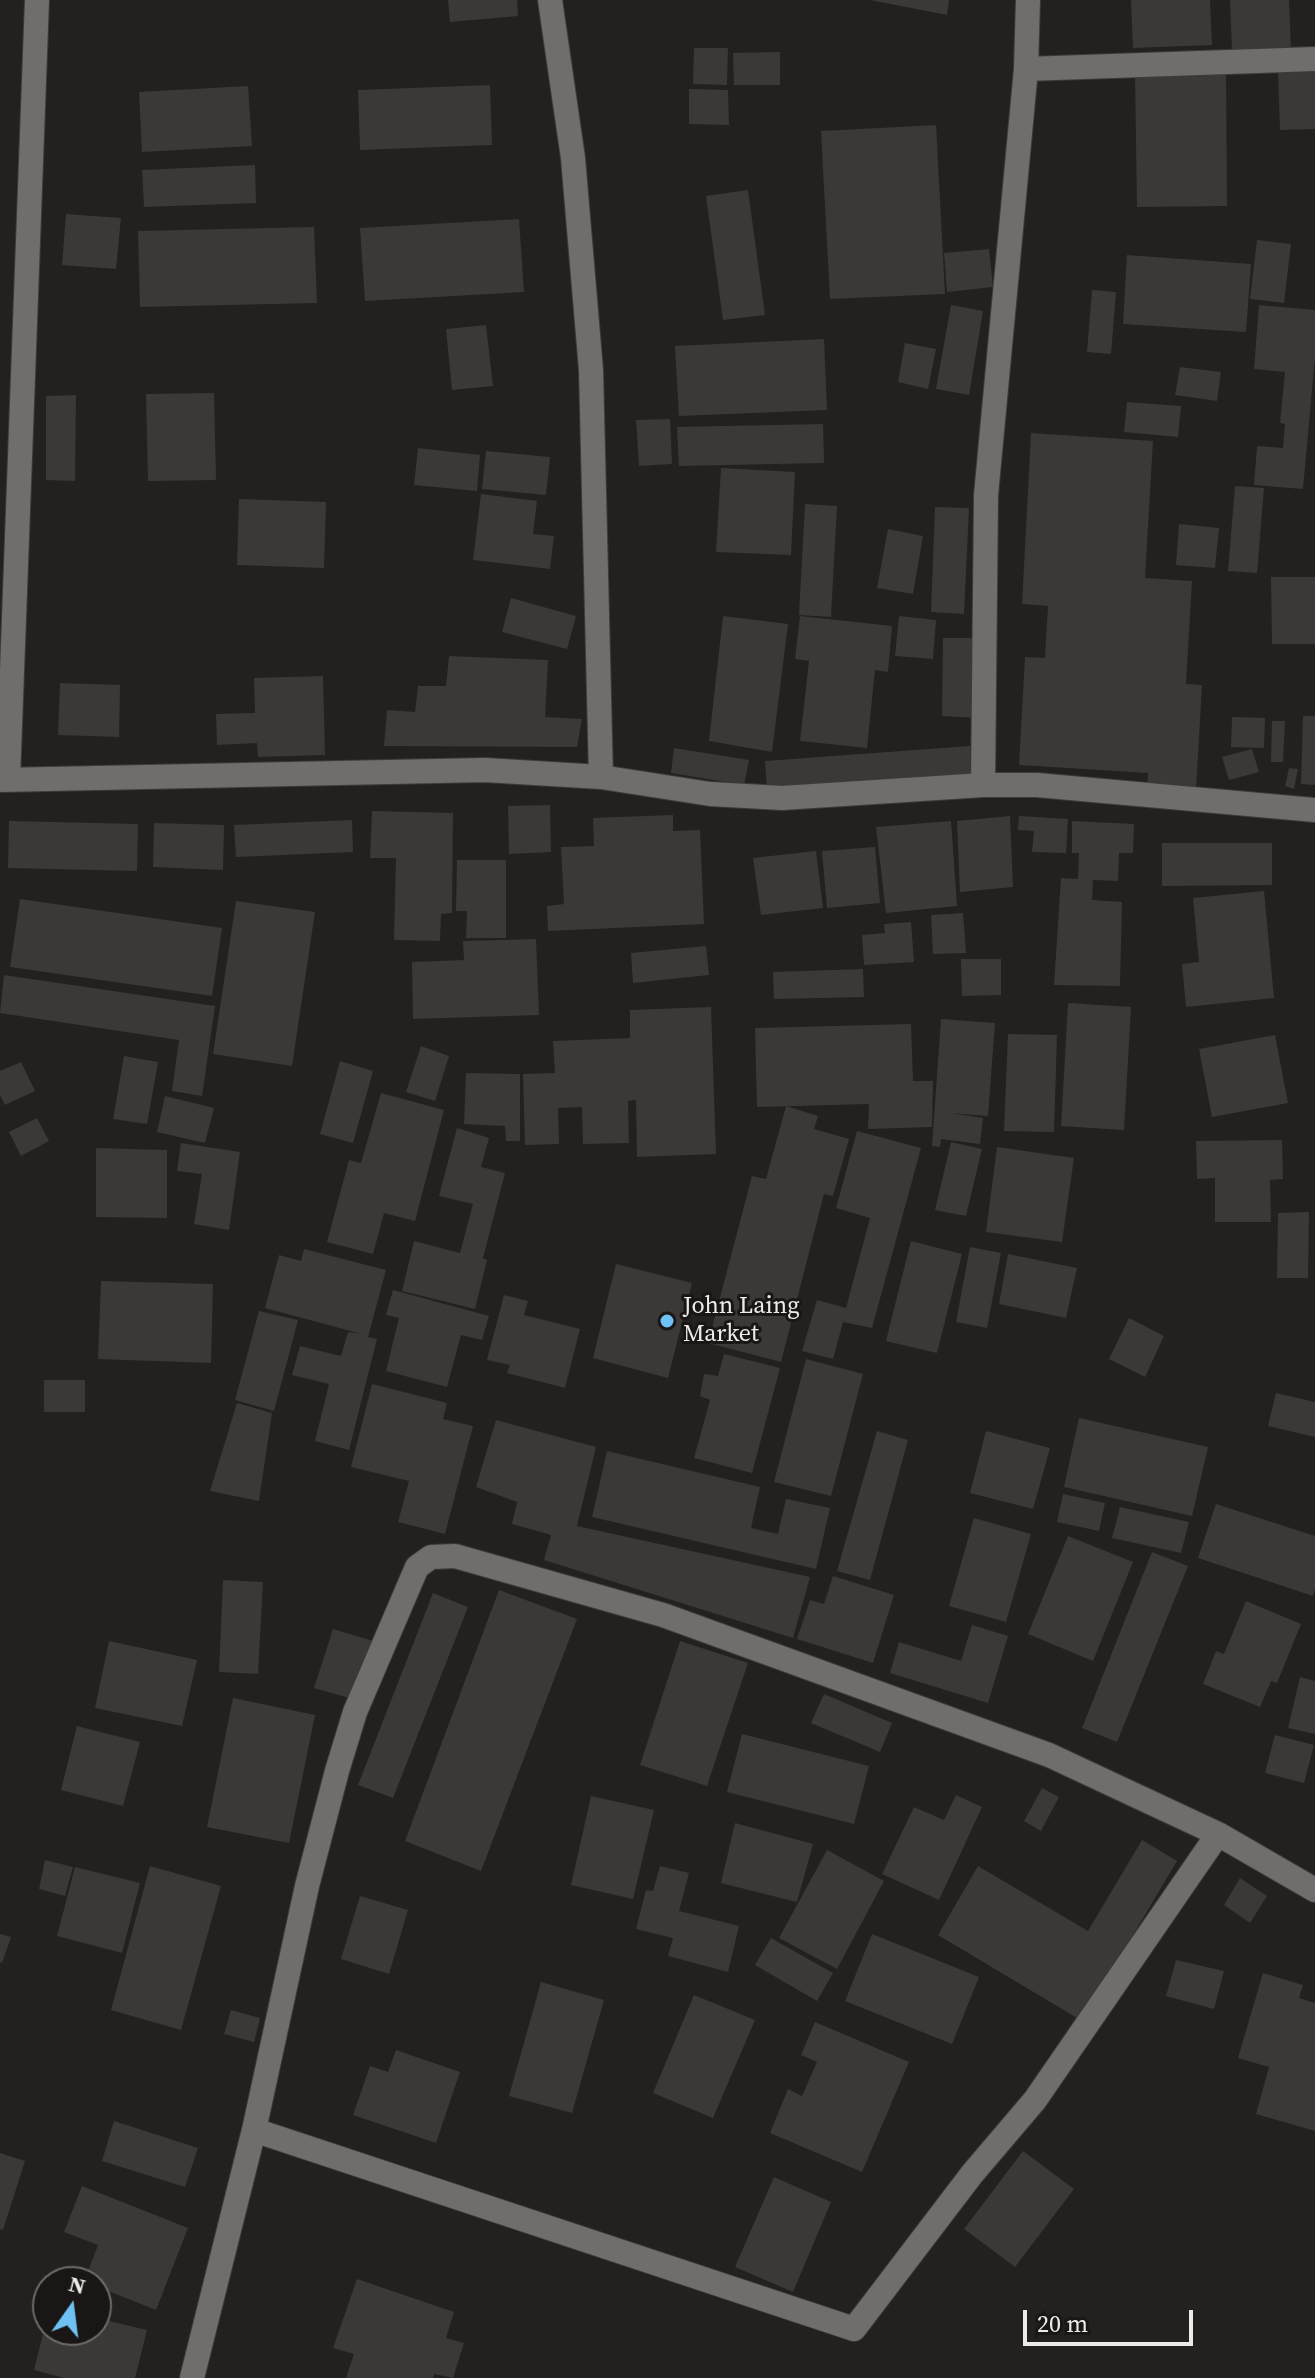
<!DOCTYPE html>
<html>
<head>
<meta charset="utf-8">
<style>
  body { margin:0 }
  #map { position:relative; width:1315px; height:2378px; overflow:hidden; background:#23201e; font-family:"Source Serif 4",serif }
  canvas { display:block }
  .north { position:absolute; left:32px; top:2266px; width:80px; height:80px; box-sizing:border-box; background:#191615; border:2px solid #6e6b6a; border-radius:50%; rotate:14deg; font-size:22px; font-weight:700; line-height:32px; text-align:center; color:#edebea }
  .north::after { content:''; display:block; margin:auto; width:28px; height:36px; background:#6dc2f3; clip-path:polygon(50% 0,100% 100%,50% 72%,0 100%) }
  .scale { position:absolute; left:1023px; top:2310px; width:170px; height:36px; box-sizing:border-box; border:4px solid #edebea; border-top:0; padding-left:10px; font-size:24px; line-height:28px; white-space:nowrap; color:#edebea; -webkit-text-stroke:6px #191615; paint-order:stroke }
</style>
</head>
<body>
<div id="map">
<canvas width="1315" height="2378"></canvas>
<div class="north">N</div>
<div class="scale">20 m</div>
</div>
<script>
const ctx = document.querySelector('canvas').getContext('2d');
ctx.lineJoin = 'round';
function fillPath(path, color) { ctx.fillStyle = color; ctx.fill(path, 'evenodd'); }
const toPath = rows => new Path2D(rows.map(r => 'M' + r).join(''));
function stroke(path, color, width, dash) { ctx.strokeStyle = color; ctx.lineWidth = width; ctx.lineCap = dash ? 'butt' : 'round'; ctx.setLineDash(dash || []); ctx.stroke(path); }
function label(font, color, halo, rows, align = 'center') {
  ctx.font = font + ' "Source Serif 4",serif'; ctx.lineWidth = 6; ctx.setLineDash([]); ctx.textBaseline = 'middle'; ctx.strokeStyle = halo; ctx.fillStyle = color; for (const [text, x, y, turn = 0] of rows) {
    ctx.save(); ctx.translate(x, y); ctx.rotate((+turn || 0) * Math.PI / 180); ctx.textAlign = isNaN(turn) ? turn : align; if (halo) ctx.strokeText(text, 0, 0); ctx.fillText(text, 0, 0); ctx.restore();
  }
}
const building = toPath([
  [448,0,517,0,518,16,450,22],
  [870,0,949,0,947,15],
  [1131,0,1210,0,1212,45,1133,48],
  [1230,0,1289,0,1291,49,1232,51],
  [694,48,728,48,727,85,693,84],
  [780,52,780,85,734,85,733,53],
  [1315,70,1315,129,1280,130,1278,72],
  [1135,73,1226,73,1227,206,1137,207],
  [490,85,492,145,360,150,358,90],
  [248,86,252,146,142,152,139,92],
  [689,89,728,90,729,125,689,124],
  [936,125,945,294,830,299,821,131],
  [255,165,256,203,144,207,142,170],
  [748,190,765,315,723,320,706,196],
  [66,214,121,218,116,269,62,265],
  [519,219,524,292,365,301,360,228],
  [314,227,317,303,140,307,138,231],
  [1257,240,1291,244,1284,303,1250,299],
  [989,249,993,287,947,292,944,253],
  [1127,255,1251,264,1246,332,1123,324],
  [1092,290,1116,292,1111,354,1087,352],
  [951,305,983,311,969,395,936,389],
  [1259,305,1315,310,1315,357,1303,489,1254,485,1257,446,1283,448,1285,424,1280,423,1285,372,1254,369],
  [486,325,493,386,452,390,446,329],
  [824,339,827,410,679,416,675,346],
  [905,343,936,349,928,389,898,382],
  [1180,367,1221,372,1217,401,1175,395],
  [214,393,216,480,148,481,146,394],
  [76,395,75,481,46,480,46,396],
  [1127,402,1181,406,1178,437,1124,432],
  [670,419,672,464,639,466,636,420],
  [823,424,824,463,679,466,677,427],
  [1031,433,1153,441,1145,578,1192,581,1186,684,1202,685,1196,790,1147,787,1148,773,1019,765,1025,657,1045,658,1048,606,1022,604],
  [418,448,480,455,477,491,414,485],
  [486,451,550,457,546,495,482,489],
  [721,468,795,472,791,555,716,552],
  [1235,486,1264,488,1257,573,1228,571],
  [481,494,537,501,533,534,554,536,550,569,473,560],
  [239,499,326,502,324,568,237,565],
  [805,504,837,506,831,617,799,615],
  [935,507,969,508,964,614,931,612],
  [1179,524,1219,528,1215,568,1176,565],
  [888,529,923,536,913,594,877,588],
  [1271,577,1315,577,1315,644,1272,644],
  [511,598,576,616,567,649,502,632],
  [723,616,788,624,772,752,709,741],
  [800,616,892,626,888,672,875,670,867,748,800,741,809,661,795,659],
  [899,616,936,620,933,659,895,656],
  [943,638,979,638,978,718,942,716],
  [449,656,548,660,545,717,582,719,577,747,384,746,387,710,415,712,418,686,446,686],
  [323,676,325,755,258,757,257,743,217,745,216,714,255,713,254,678],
  [60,683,120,685,119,737,58,735],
  [1303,716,1315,716,1315,785,1301,784],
  [1232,717,1265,718,1264,748,1231,747],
  [1272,721,1285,721,1283,762,1271,762],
  [970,746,971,774,767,790,765,761],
  [674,748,749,760,744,785,671,773],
  [1252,749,1259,772,1229,780,1222,757],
  [1289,768,1298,769,1294,789,1285,786],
  [550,805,551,852,509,854,508,806],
  [372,811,453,813,452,913,441,914,440,941,394,940,396,858,370,858],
  [673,815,673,831,700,830,704,924,548,931,547,906,564,904,561,847,594,846,593,818],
  [1010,816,1013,887,960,892,957,821],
  [1019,816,1068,819,1066,853,1032,852,1034,831,1018,830],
  [352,820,353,852,236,857,234,825],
  [9,821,138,824,137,871,8,868],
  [951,821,957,906,886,913,876,827],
  [1072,821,1134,824,1133,853,1119,853,1118,881,1093,880,1092,900,1122,902,1120,986,1054,985,1061,878,1078,879,1079,853,1072,853],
  [154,823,224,825,223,870,153,867],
  [1162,843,1272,843,1272,885,1162,886],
  [875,847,880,903,827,908,822,851],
  [816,851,823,908,761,915,753,858],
  [457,860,506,860,506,938,466,938,467,911,456,911],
  [1264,891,1274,998,1186,1007,1182,964,1199,962,1193,898],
  [20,899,222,928,212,996,10,967],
  [236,901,315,912,292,1066,213,1054],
  [963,913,966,953,933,954,931,915],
  [911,922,914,962,864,965,862,935,885,933,884,924],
  [536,939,539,1015,413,1019,412,962,464,960,463,941],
  [706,946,709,975,633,983,631,953],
  [961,959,1001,959,1001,995,962,996],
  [863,969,864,997,774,999,773,972],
  [4,975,215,1006,202,1096,172,1091,179,1040,0,1013],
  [1068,1003,1131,1007,1124,1130,1061,1126],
  [711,1007,716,1154,637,1157,636,1100,628,1101,629,1143,583,1144,582,1107,558,1108,559,1144,525,1145,523,1074,555,1073,553,1041,630,1038,630,1010],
  [941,1019,995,1023,988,1116,951,1113,983,1118,980,1144,941,1139,940,1147,932,1146],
  [911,1024,913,1081,933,1081,932,1127,868,1129,869,1104,757,1107,755,1028],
  [1008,1034,1057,1035,1054,1132,1004,1131],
  [1275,1035,1288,1103,1212,1117,1199,1049],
  [421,1046,449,1056,435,1101,406,1092],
  [124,1056,158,1062,147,1124,113,1119],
  [340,1061,373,1071,353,1143,320,1134],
  [21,1062,35,1091,5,1105,0,1095,0,1071],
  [466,1073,520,1074,520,1141,506,1141,505,1126,464,1124],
  [381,1093,444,1110,415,1221,384,1213,373,1254,327,1242,349,1160,361,1163],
  [165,1096,214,1108,205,1143,157,1132],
  [786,1106,818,1116,814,1129,849,1139,833,1196,824,1194,781,1362,708,1343,752,1176,766,1179],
  [37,1118,49,1141,21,1156,9,1132],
  [457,1128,489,1138,481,1167,505,1173,483,1258,487,1260,475,1309,402,1291,414,1241,460,1253,473,1204,439,1196],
  [857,1131,921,1148,872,1328,843,1322,833,1359,802,1351,817,1300,846,1308,870,1218,836,1208],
  [1282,1140,1283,1179,1270,1180,1271,1222,1215,1222,1215,1178,1197,1179,1196,1141],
  [951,1142,982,1149,966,1216,935,1210],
  [181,1143,240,1152,229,1230,194,1224,202,1174,177,1171],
  [997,1147,1074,1158,1062,1242,986,1232],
  [96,1148,167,1150,167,1218,96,1217],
  [1309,1212,1308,1278,1277,1278,1278,1213],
  [911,1241,962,1254,937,1353,886,1341],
  [970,1247,1001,1253,987,1328,956,1322],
  [304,1249,386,1270,368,1337,377,1339,349,1450,315,1441,329,1384,292,1375,300,1346,341,1356,348,1332,362,1334,265,1308,279,1255,301,1261],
  [1008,1254,1077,1268,1066,1318,999,1304],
  [616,1264,692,1283,668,1378,593,1358],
  [101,1281,213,1284,211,1363,98,1359],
  [393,1290,489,1316,482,1340,461,1335,447,1387,386,1371,399,1318,386,1315],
  [504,1295,528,1301,524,1315,580,1329,565,1388,507,1373,510,1365,487,1360],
  [259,1311,298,1320,274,1411,235,1400],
  [1129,1318,1164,1336,1145,1377,1109,1359],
  [724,1354,780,1368,752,1473,694,1458,710,1400,700,1396,704,1374,718,1376],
  [806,1359,863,1374,831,1496,774,1482],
  [44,1380,85,1380,85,1412,44,1412],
  [372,1384,447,1403,443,1419,473,1426,445,1534,398,1522,409,1481,351,1467],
  [1276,1393,1315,1402,1315,1437,1268,1426],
  [237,1403,272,1413,259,1501,210,1491],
  [1079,1418,1208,1447,1192,1516,1064,1487],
  [496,1420,596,1447,577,1526,810,1577,793,1638,544,1560,551,1535,512,1524,517,1502,476,1487],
  [877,1431,908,1440,870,1580,837,1571],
  [986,1431,1050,1448,1033,1509,970,1493],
  [607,1451,760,1487,751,1528,778,1534,786,1499,830,1508,816,1569,592,1517],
  [1063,1494,1105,1503,1099,1531,1057,1522],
  [1216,1504,1315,1536,1315,1589,1313,1596,1198,1558],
  [1120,1507,1189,1522,1181,1553,1112,1538],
  [974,1518,1031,1534,1006,1622,949,1606],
  [1068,1536,1133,1562,1093,1661,1028,1634],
  [1152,1552,1188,1566,1117,1742,1082,1728],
  [833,1576,894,1595,873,1663,797,1639,810,1600,824,1604],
  [223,1580,263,1582,258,1674,219,1672],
  [499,1590,577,1619,481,1871,405,1841],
  [433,1593,468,1607,393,1798,358,1785],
  [1246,1601,1301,1624,1277,1683,1271,1681,1260,1707,1203,1684,1216,1651,1224,1654],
  [972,1625,1008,1636,988,1703,890,1673,899,1642,961,1661],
  [333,1629,373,1641,356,1700,314,1688],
  [109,1641,197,1660,182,1726,95,1708],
  [680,1641,748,1663,707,1786,640,1765],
  [1300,1677,1315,1681,1315,1734,1288,1728],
  [824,1694,892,1723,880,1752,811,1723],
  [233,1698,315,1715,289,1843,207,1827],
  [77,1726,140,1742,123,1806,61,1790],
  [742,1734,869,1766,854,1824,727,1792],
  [1275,1735,1314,1745,1304,1783,1265,1773],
  [1042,1788,1059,1797,1041,1831,1024,1821],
  [956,1795,982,1807,939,1900,882,1874,914,1807,944,1820],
  [591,1796,654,1810,633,1899,571,1885],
  [735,1823,813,1844,797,1902,721,1883],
  [1142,1840,1177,1861,1082,2021,938,1935,978,1866,1088,1931],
  [827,1850,884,1881,837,1969,779,1938],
  [45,1860,73,1867,65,1896,39,1889],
  [150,1866,221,1886,181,2030,111,2010],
  [660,1866,689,1873,679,1911,739,1926,728,1972,668,1956,673,1938,636,1929,646,1890,653,1891],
  [75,1867,140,1883,122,1953,57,1936],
  [1240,1878,1267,1896,1250,1923,1224,1905],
  [360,1896,408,1910,389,1974,341,1959],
  [0,1934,11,1937,2,1963,0,1962],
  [872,1934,979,1977,952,2044,845,2001],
  [771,1938,833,1973,817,2001,755,1965],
  [1176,1960,1224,1971,1214,2009,1166,1996],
  [1263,1973,1303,1985,1299,1998,1315,2003,1315,2131,1256,2114,1269,2067,1238,2058],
  [541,1982,604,2000,572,2113,509,2096],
  [694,1995,755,2020,713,2118,653,2093],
  [231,2010,260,2018,254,2042,224,2034],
  [815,2022,909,2062,862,2172,770,2133,788,2089,802,2096,817,2062,801,2055],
  [396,2050,460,2072,436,2143,353,2115,370,2066,388,2072],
  [114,2121,198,2148,185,2187,102,2161],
  [1023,2151,1074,2189,1015,2267,964,2229],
  [0,2153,25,2161,3,2230,0,2229],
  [774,2177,831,2202,793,2292,735,2267],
  [82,2186,188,2228,156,2310,96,2286,96,2282,84,2282,98,2245,64,2232],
  [357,2279,454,2312,446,2338,464,2343,453,2378,434,2374,433,2378,346,2378,354,2354,333,2348],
  [47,2318,48,2330,96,2330,96,2318,147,2330,135,2378,64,2378,34,2370]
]);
const minor = toPath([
  [550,0,573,158,591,370,601,777],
  [1026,69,1315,59],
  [8,779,37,0],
  [0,780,485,770,601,777,710,794,782,798,983,785,1037,785,1315,810],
  [983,785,986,495,1026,69,1028,0],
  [254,2130,854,2329,972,2174,1035,2100,1218,1834],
  [192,2378,254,2130,307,1886,337,1771,355,1712,417,1567,431,1557,455,1556,663,1615,1049,1755,1218,1834,1315,1890]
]);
const markers = [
  [667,1321,8,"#6dc2f3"]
];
const poiNames = [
  ["John Laing",683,1307],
  ["Market",683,1335]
];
fillPath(building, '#3b3837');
stroke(minor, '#3e3b3a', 26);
stroke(minor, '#716d6c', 24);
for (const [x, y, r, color] of markers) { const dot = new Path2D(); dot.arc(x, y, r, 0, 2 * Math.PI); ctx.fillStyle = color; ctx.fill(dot); stroke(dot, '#191615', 3); }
label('24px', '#edebea', '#191615', poiNames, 'left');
</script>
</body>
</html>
